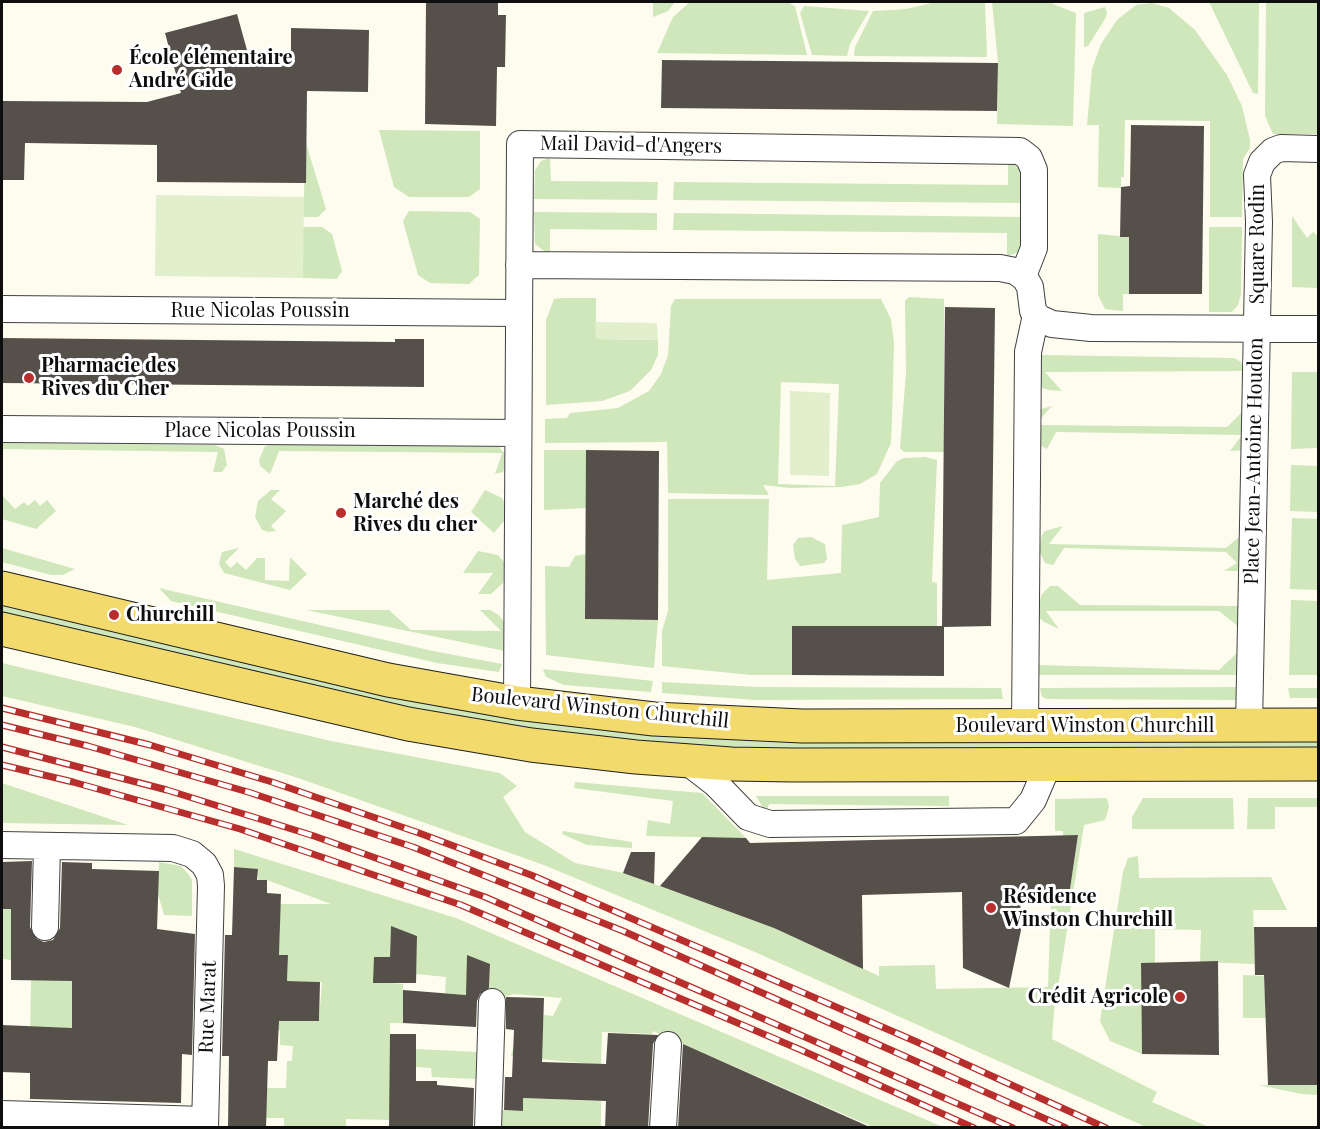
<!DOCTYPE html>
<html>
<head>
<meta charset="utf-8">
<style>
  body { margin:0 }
  #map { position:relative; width:1320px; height:1129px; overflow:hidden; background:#fefcef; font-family:"Playfair Display",serif }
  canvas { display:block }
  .frame { position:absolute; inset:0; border:3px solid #0e0e0e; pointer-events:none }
</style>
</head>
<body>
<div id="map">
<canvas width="1320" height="1129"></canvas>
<div class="frame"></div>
</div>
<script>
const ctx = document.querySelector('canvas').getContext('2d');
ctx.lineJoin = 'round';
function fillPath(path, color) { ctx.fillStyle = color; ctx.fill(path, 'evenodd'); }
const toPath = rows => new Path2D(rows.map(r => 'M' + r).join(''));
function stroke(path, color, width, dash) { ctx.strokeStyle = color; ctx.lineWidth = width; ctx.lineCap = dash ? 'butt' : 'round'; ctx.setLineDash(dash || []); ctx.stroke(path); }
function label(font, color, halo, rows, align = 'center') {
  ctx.font = font + ' "Playfair Display",serif'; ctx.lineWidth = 6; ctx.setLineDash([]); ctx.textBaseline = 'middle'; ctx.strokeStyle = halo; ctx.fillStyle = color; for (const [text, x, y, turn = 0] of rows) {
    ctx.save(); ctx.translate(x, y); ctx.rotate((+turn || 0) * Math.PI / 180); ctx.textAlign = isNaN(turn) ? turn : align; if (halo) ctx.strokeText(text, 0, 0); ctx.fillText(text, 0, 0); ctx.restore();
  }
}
const green = toPath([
  [653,2,675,2,668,11,653,17],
  [690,2,789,3,795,6,807,55,657,53,673,17],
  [936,2,985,2,987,57,854,56,855,47,873,11,906,9],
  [992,2,1048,2,1076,13,1073,126,997,124,998,63],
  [1209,2,1259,2,1258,94,1253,93],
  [1266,2,1318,2,1318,134,1273,134,1265,116],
  [1152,3,1169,8,1195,30,1227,75,1242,106,1250,140,1250,148,1243,159,1242,217,1210,217,1210,121,1125,120,1124,177,1121,177,1121,188,1098,187,1099,125,1087,125,1092,69,1101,44,1117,20,1136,5],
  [804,6,869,11,850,44,847,56,812,55,800,13],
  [1105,7,1107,13,1105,19,1088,46,1084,47,1084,13],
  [379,130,480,131,480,189,469,197,409,197,394,187],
  [306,143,326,209,318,217,303,217],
  [550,158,551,181,658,182,657,200,534,199,535,170,541,161],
  [1008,163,1014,164,1022,172,1023,203,673,200,674,182,1008,185],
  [409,211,470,212,480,219,479,275,469,284,430,283,418,275,403,221],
  [534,212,657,213,657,230,550,229,550,253,547,253,535,244],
  [674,213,1023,217,1023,241,1017,253,1007,256,1007,233,673,230],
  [1292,216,1307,238,1313,232,1318,236,1318,288,1292,287],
  [303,227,322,227,332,234,342,271,337,279,303,278],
  [1209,227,1242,227,1241,294,1238,305,1232,312,1209,312],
  [1098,234,1129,237,1129,294,1123,294,1123,311,1105,309,1098,295],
  [909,297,944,299,944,452,904,452,900,448,906,373,905,301],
  [563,298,596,298,596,339,658,340,658,355,651,370,630,391,602,401,546,405,546,320,554,299],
  [675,299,881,299,891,319,894,343,892,421,891,443,877,474,860,484,842,487,790,488,763,485,769,495,668,493,667,442,545,443,545,419,567,418,570,413,618,408,649,391,661,374,668,355,671,306],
  [781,382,839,384,835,486,778,484],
  [1040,355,1234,358,1241,362,1244,371,1045,372,1062,391,1049,390,1042,388,1039,381],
  [1292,372,1318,372,1318,448,1291,449],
  [1052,406,1035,425,1227,427,1245,409,1246,445,1244,450,1230,451,1242,435,1056,432,1047,449,1033,441,1030,424,1034,411],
  [2,443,215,445,224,449,227,465,222,472,213,472,218,452,2,449],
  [273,444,499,447,507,456,507,465,503,472,495,474,502,453,279,451,270,474,260,466,259,460,265,446],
  [544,450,586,450,586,508,544,510],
  [925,457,937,460,932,582,937,583,937,626,792,626,792,675,751,675,662,666,662,631,668,611,668,499,769,499,767,580,841,573,842,525,879,517,880,483,897,461,904,458],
  [1291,465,1318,466,1318,512,1290,511],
  [271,490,280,490,271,499,286,511,271,526,276,531,269,532,262,530,255,517,258,501],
  [485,490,502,498,506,505,505,520,494,533,471,512],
  [2,495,15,509,24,502,28,506,35,500,40,506,47,500,56,511,36,529,2,519],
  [1292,518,1318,519,1318,590,1290,589],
  [1063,526,1049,544,1226,548,1245,532,1243,569,1238,571,1224,571,1237,563,1226,552,1064,548,1053,565,1045,563,1039,550,1042,535,1045,531],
  [811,537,825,544,827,559,824,563,800,566,795,559,793,545,798,538],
  [2,548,75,569,63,575,51,575,2,562],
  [239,548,225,562,231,568,237,562,246,570,257,558,265,558,265,580,289,581,290,557,307,574,290,590,224,573,219,564,222,552],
  [478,551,498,555,504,562,506,572,503,583,491,594,478,594,493,573,463,573],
  [586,554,585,619,658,620,654,668,546,655,545,566,569,567,575,556],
  [1050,586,1058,586,1080,605,1245,606,1244,631,1219,611,1046,611,1059,629,1044,622,1038,617,1037,610,1042,594],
  [159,588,433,651,502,664,499,672,437,663,171,601],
  [1291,600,1318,601,1318,675,1289,675],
  [2,605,390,696,639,733,765,742,1318,740,1318,749,854,751,719,747,569,735,452,718,2,613],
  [306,610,389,610,411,630,501,631,480,610,490,610,499,615,504,622,505,651],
  [1241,649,1243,675,1038,675,1038,665,1219,670],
  [2,663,331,741,500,773,517,786,503,797,525,832,575,863,624,873,772,927,879,976,879,966,935,965,936,989,1048,987,1051,898,1069,895,1078,836,1063,836,1063,831,1055,831,1055,799,1107,798,1109,807,1105,820,1084,825,1054,1011,1052,1039,1157,1092,1152,1102,1209,1127,1146,1127,748,949,541,864,298,778,135,727,2,696],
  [543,669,653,681,651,692,564,685,546,677],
  [662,682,758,687,1001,688,1003,699,756,700,662,693],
  [1242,687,1241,700,1047,699,1042,697,1040,688],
  [1288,688,1318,688,1318,698,1290,698],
  [575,782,702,793,746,838,646,836,648,820,670,824,673,801,574,788],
  [2,783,128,825,2,823],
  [756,796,949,796,949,806,769,804,766,813],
  [1143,798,1233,798,1234,829,1132,829,1132,817],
  [1248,798,1318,798,1318,807,1275,807,1275,829,1247,829],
  [563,831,632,842,632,848,587,845,562,834],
  [234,849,456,918,943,1127,873,1127,653,1031,652,1034,602,1032,601,1065,511,1056,513,1048,541,1049,544,1015,553,1016,562,998,514,994,504,997,489,996,490,964,466,995,445,993,446,977,416,974,417,936,391,927,389,983,403,984,403,1023,390,1023,392,1120,346,1119,346,1127,284,1127,284,1118,261,1118,261,1088,286,1088,287,1061,292,1061,293,1046,280,1045,280,1030,260,1031,260,1020,319,1021,322,982,287,981,288,955,279,955,280,931,269,930,269,904,331,904,267,880,258,880,258,869,234,867],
  [1138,856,1139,878,1271,877,1287,910,1253,910,1255,964,1200,962,1201,930,1155,929,1155,963,1141,963,1142,1054,1110,1041,1100,1021,1123,872,1128,858],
  [159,862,181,866,189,875,192,880,192,916,164,915,158,894],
  [2,909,12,909,12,960,2,959],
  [1243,975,1264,976,1266,1018,1243,1018],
  [31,980,72,980,135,992,72,991,72,1045,30,1043],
  [416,1049,478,1052,477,1079,432,1077,431,1068,415,1067],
  [1259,1085,1318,1085,1318,1095,1301,1094],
  [523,1098,601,1101,601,1127,497,1128,498,1110,523,1111]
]);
const pitch = toPath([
  [156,195,304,197,303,278,155,276],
  [595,322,657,323,658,340,596,339],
  [790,391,830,393,829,476,790,475]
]);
const building = toPath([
  [426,2,498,2,498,15,506,15,505,67,497,67,496,126,425,124],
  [237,14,250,61,291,51,291,28,369,30,368,92,307,91,306,183,157,182,157,145,25,143,24,180,2,180,2,101,147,102,181,93,165,33],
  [662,60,998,63,997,111,661,108],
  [1131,125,1204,126,1202,294,1129,294,1129,237,1120,237,1121,187,1130,186],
  [945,307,995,308,991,626,944,627,944,676,792,675,792,626,942,626],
  [2,338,395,342,395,339,424,339,424,387,2,383],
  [586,450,659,451,658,620,585,619],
  [1078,835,1070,889,1020,891,1021,930,1009,988,963,968,962,892,862,895,863,969,774,928,660,886,702,837,746,838,750,843],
  [631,852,655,852,654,884,623,873],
  [32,861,30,927,37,939,44,942,53,940,60,928,62,862,92,863,92,869,159,871,157,929,195,934,192,1055,182,1054,181,1103,30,1099,30,1073,2,1072,2,1025,72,1028,72,981,11,980,11,909,2,909,2,862],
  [234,867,258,869,257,880,267,880,267,893,281,894,279,955,288,955,287,981,320,982,319,1021,279,1021,277,1061,268,1061,266,1128,228,1128,229,1056,222,1056,225,935,232,935],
  [391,926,417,936,416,983,373,983,374,957,390,957],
  [1254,927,1318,927,1318,1085,1268,1085,1264,975,1255,975],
  [467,955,490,964,489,988,480,994,477,1001,476,1027,403,1023,403,990,466,995],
  [1218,961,1219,1055,1142,1054,1141,963],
  [506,997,544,998,542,1062,606,1064,608,1033,658,1035,653,1044,648,1128,605,1128,606,1101,523,1098,523,1111,504,1110,505,1077,512,1077,514,1030,506,1029],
  [390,1034,416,1034,416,1081,437,1081,437,1085,474,1088,473,1128,389,1128],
  [683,1044,757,1077,872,1128,678,1128]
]);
const street = toPath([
  [519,265,1000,268,1015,271,1025,278,1030,287,1033,311,1039,318,1052,324,1091,328,1318,329],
  [2,309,519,313],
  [2,429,518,433],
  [517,703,520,144,1020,151,1029,158,1034,170,1034,248,1023,276],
  [1025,726,1028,352,1036,315],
  [1249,726,1259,222,1257,175,1262,162,1273,151,1281,148,1318,149],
  [685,760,716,784,748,817,770,824,1016,821,1033,800,1048,765],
  [2,845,173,848,192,854,204,864,210,875,211,886,205,1128],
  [45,927,47,846],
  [2,1114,205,1120],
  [488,1128,492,1002],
  [663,1128,668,1045]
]);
const primary = toPath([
  [2,588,388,680,517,703,654,719,802,726,1318,725],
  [2,629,408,724,531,745,636,757,731,764,793,765,1318,764]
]);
const rail = toPath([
  [2,708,150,745,272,782,419,833,531,875,917,1042,1106,1128],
  [2,725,88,746,248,792,413,847,623,931,1066,1128],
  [2,747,167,790,314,836,485,897,1013,1128],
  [2,765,73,782,240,829,461,905,801,1050,974,1128]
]);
const markers = [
  [117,70,6,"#b82e2c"],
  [29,378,6,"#b82e2c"],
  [341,513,6,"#b82e2c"],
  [114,615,6,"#b82e2c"],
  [991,908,6,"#b82e2c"],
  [1180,997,6,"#b82e2c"]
];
const poiNames = [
  ["École élémentaire",129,58],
  ["André Gide",129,81],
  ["Pharmacie des",41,366],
  ["Rives du Cher",41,389],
  ["Marché des",353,502],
  ["Rives du cher",353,525],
  ["Churchill",126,615],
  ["Résidence",1003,897],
  ["Winston Churchill",1003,920],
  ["Crédit Agricole",1168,997,"right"]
];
const streetNames = [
  ["Mail David-d'Angers",631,145,1],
  ["Square Rodin",1258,244,-90],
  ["Rue Nicolas Poussin",260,311],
  ["Place Nicolas Poussin",260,431],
  ["Place Jean-Antoine Houdon",1254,461,-89],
  ["Boulevard Winston Churchill",600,708,6],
  ["Boulevard Winston Churchill",1085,726],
  ["Rue Marat",208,1007,-88]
];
fillPath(green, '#cfe7ba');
fillPath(pitch, '#e1efcc');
fillPath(building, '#56504b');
stroke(street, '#414141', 28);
stroke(primary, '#1f1f1f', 35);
stroke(street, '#fff', 26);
stroke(primary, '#f2da6c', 33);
stroke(rail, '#b82e2c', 7);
stroke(rail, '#fff', 4.5, [14]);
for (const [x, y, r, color] of markers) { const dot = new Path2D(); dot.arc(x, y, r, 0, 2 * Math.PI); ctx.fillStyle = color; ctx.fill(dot); stroke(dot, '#fff', 2); }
label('bold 20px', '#0e0e0e', '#fff', poiNames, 'left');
label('20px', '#0e0e0e', '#fff', streetNames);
</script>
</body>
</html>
